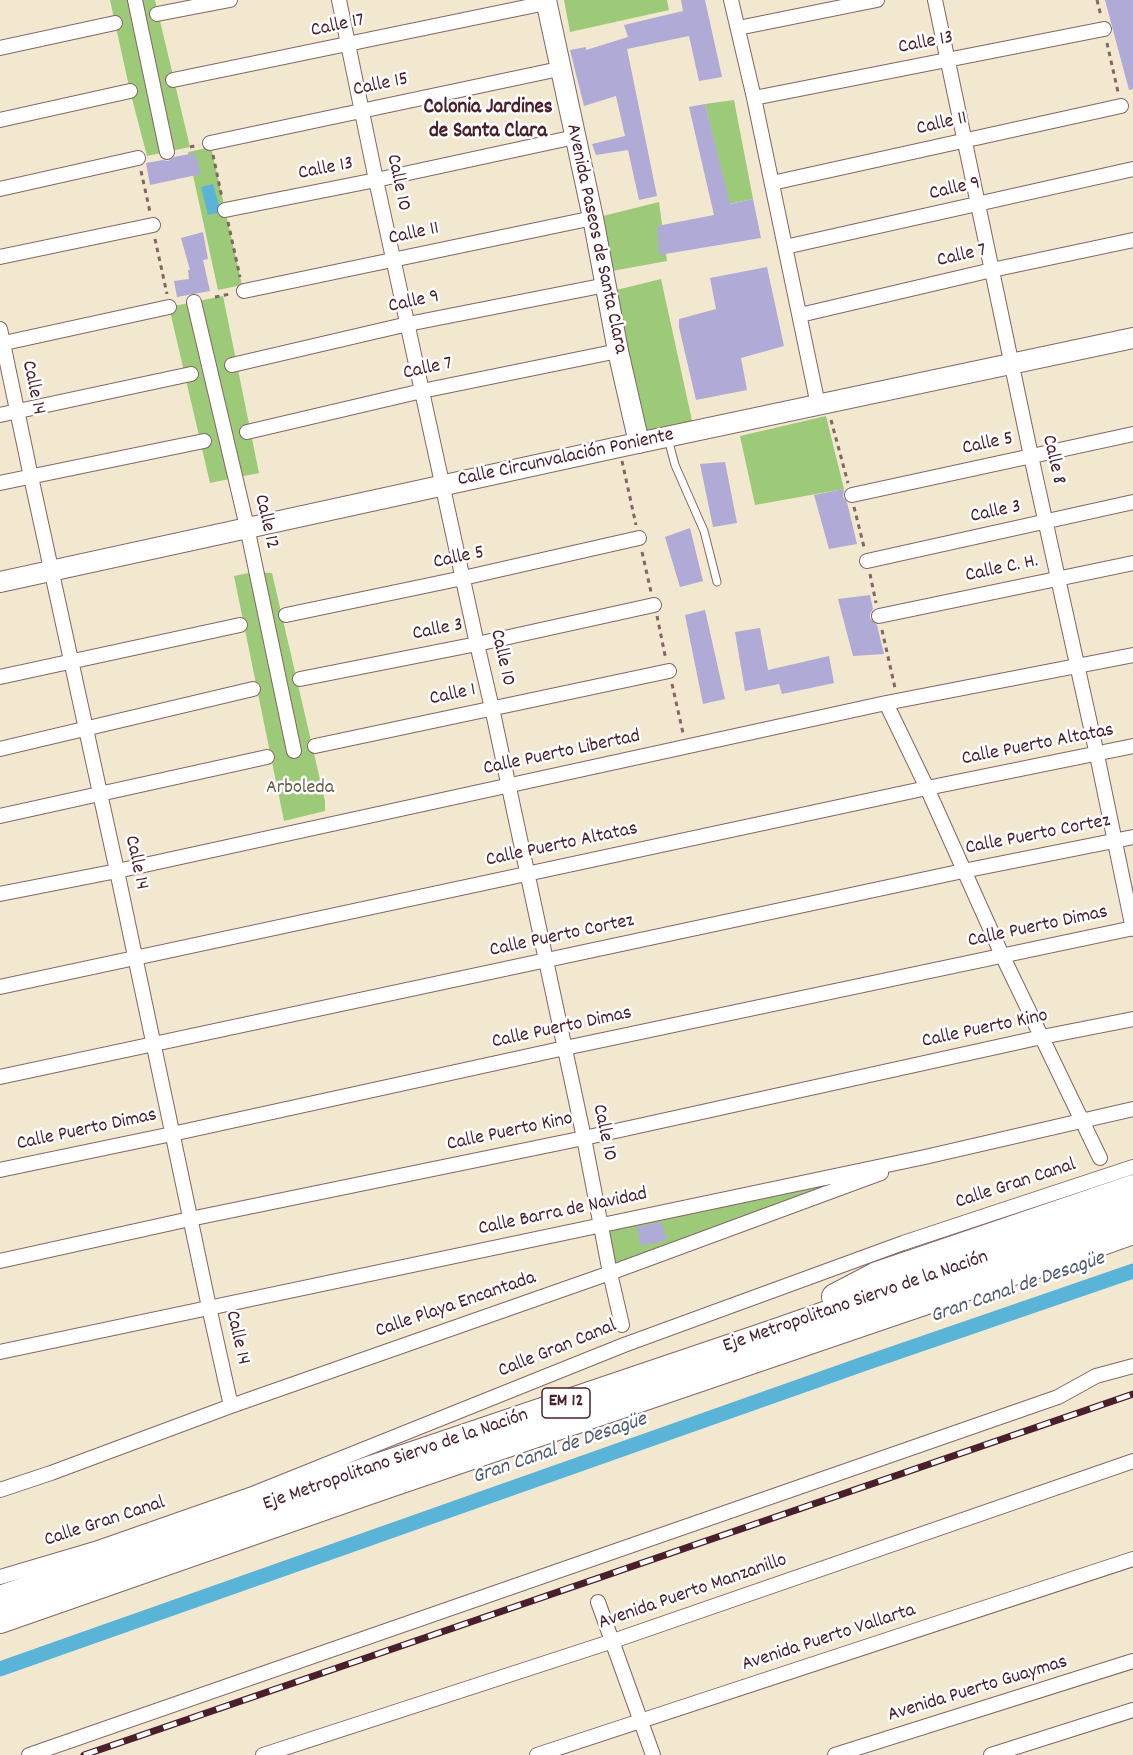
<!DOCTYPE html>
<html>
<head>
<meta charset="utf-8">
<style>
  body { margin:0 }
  canvas { display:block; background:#f1e8cf }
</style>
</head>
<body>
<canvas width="1133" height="1755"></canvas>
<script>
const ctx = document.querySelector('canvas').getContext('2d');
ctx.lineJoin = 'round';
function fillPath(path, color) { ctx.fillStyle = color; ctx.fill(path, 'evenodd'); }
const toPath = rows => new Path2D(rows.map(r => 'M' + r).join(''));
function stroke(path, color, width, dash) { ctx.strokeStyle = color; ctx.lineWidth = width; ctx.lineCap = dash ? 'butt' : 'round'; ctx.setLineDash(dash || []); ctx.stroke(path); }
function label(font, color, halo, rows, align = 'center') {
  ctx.font = font + ' Dekko,sans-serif'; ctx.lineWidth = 5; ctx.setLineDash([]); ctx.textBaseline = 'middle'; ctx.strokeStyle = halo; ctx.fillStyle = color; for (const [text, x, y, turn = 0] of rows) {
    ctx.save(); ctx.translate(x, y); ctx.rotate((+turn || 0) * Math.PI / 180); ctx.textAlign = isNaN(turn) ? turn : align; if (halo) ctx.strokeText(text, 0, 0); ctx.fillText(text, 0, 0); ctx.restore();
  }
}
const green = toPath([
  [110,0,155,0,190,147,147,156,130,91],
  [564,0,667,0,669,10,570,32],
  [734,100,753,199,729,204,705,104],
  [211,147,242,285,218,290,188,152],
  [659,202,667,261,612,271,603,216],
  [661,279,693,425,634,438,604,293],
  [223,296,259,473,210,483,169,307],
  [826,416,844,489,755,505,740,436],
  [253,572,272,573,325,801,325,811,284,821,234,576],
  [819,1181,822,1190,611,1268,604,1228]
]);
const water = toPath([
  [213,184,221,212,208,215,201,187]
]);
const canal = toPath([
  [0,1669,866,1363,1133,1271]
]);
const building = toPath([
  [681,0,705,0,722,77,699,81,689,36,627,49,657,196,639,200,628,150,596,155,592,144,625,136,616,96,584,106,570,50,586,47,586,50,628,37,624,25,683,11],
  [1105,0,1133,0,1133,89,1129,90],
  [705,104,730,204,753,199,761,238,659,255,657,226,714,215,689,107],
  [195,153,201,174,150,185,146,163,163,160,168,161,174,157],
  [203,232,208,259,203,260,210,291,177,297,174,281,189,279,188,270,190,270,181,238],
  [767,267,784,346,741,358,747,390,696,400,679,327,679,319,716,309,710,278],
  [725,462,737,523,713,527,700,464],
  [844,489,843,497,847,502,857,544,829,549,814,495],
  [690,528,703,581,680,587,665,537],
  [870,595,873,609,870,614,870,618,877,625,884,654,853,656,838,599],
  [705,610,725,699,703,704,685,615],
  [760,628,768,670,829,656,834,683,782,694,779,684,745,691,735,632],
  [661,1222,667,1240,641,1246,637,1227]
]);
const path = toPath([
  [1097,0,1101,16],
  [1107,43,1118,92],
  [190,147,199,145],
  [213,155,222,198],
  [141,171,150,212],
  [228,222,240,277],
  [155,239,167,294],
  [215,297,230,294],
  [831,420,848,483],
  [622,461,636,525],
  [854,507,864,547],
  [642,552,651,592],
  [870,574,876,603],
  [657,616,666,660],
  [882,630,895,688],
  [672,684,683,733]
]);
const lane = toPath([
  [668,439,675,465,704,531,717,582]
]);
const street = toPath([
  [135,0,167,152],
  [339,0,376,180,477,644,492,708,584,1138,610,1273,622,1325],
  [731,0,754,98,818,405],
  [935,0,1031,456,1097,755,1133,929],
  [157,14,230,0],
  [738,28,877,0],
  [0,48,115,23],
  [173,80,546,3],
  [754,98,1104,29],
  [0,120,130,91],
  [210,143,559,69],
  [772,183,1121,106],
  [0,189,138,158],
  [225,210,376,180,575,137],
  [785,247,1133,169],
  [0,257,153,225],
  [244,291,593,218],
  [194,302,247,527,294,751],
  [800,315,992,270,1133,240],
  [0,329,31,477,117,871,209,1307,231,1406],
  [0,344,169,307],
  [232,365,408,324,606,285],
  [0,415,191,374],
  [247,432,422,391,618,351],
  [0,483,204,441],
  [852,495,1133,434],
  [867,561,1133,502],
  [286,615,463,578,639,538],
  [879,616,1133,563],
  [0,677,240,625],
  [300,679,477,644,654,605],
  [886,703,927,788,1002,955,1100,1158],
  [315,746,669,671],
  [0,749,253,689],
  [0,816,267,757],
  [0,894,117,871,886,703,1133,655],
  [0,987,927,788,1133,746],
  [0,1077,963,871,1133,837],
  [0,1170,172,1134,565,1048,1133,928],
  [0,1261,190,1219,584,1138,1042,1037,1133,1019],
  [0,1352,925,1157,1133,1109],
  [0,1490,51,1473,231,1406,610,1273,881,1173],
  [0,1577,95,1549,255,1493,624,1345,903,1243,1133,1167],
  [598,1602,653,1755],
  [29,1755,1058,1397,1096,1376,1133,1366],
  [263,1755,613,1641,1133,1461],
  [537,1755,1133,1559],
  [835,1755,1133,1661],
  [991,1755,1133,1710]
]);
const secondary = toPath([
  [546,0,593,218,618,351,639,443],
  [0,582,619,447,1133,338]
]);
const highway = toPath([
  [835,1297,877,1275,1133,1188],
  [0,1599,371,1469,773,1333,1133,1207],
  [0,1620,381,1487,1003,1275,1037,1265,1133,1231]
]);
const rail = toPath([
  [84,1755,1133,1394]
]);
const shields = [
  [566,1403,48]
];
const shieldNames = [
  ["EM 12",566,1403]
];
const streetNames = [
  ["Calle 17",338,27,-12],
  ["Calle 13",926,44,-11],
  ["Calle 15",381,86,-12],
  ["Calle 11",942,125,-13],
  ["Calle 13",326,170,-11],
  ["Calle 10",397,183,78],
  ["Calle 9",955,190,-13],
  ["Calle 11",414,235,-12],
  ["Avenida Paseos de Santa Clara",595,239,78],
  ["Calle 7",962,257,-13],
  ["Calle 9",414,303,-12],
  ["Calle 7",428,370,-12],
  ["Calle 14",32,388,78],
  ["Calle 5",988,445,-12],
  ["Calle Circunvalación Poniente",566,459,-12],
  ["Calle 8",1052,460,77],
  ["Calle 3",996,513,-12],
  ["Calle 12",265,522,77],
  ["Calle 5",459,559,-12],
  ["Calle C. H.",1002,570,-12],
  ["Calle 3",438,631,-11],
  ["Calle 10",501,658,77],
  ["Calle 1",453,696,-12],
  ["Calle Puerto Altatas",1038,746,-11],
  ["Calle Puerto Libertad",562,754,-12],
  ["Calle Puerto Cortez",1038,836,-11],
  ["Calle Puerto Altatas",562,846,-12],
  ["Calle 14",135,863,78],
  ["Calle Puerto Dimas",1038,928,-12],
  ["Calle Puerto Cortez",562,937,-12],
  ["Calle Puerto Dimas",562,1029,-12],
  ["Calle Puerto Kino",985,1030,-12],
  ["Calle Puerto Dimas",87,1131,-12],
  ["Calle Puerto Kino",510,1133,-12],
  ["Calle 10",603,1133,78],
  ["Calle Gran Canal",1016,1185,-18],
  ["Calle Barra de Navidad",563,1213,-12],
  ["Eje Metropolitano Siervo de la Nación",856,1303,-19],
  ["Calle Playa Encantada",456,1306,-19],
  ["Calle 14",236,1338,77],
  ["Calle Gran Canal",558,1350,-22],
  ["Eje Metropolitano Siervo de la Nación",396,1461,-19],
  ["Calle Gran Canal",105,1523,-18],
  ["Avenida Puerto Manzanillo",693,1593,-19],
  ["Avenida Puerto Vallarta",829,1639,-18],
  ["Avenida Puerto Guaymas",978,1690,-17]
];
const parkNames = [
  ["Arboleda",300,789]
];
const neighbourhoodNames = [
  ["Colonia Jardines",488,109],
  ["de Santa Clara",488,133]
];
const waterNames = [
  ["Gran Canal de Desagüe",1018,1289,-19],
  ["Gran Canal de Desagüe",560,1450,-19]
];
fillPath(green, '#9cca78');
fillPath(water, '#5ab4d8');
stroke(canal, '#5ab4d8', 15);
fillPath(building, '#afaad6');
stroke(lane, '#846564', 9);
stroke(street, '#846564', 16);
stroke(secondary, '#846564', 22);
stroke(highway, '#846564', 28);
stroke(path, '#846564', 3, [4.5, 4.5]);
stroke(lane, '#fff', 7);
stroke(street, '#fff', 14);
stroke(secondary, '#fff', 20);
stroke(highway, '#fff', 26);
stroke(rail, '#4a1f2b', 7);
stroke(rail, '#fff', 4.5, [14]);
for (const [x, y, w] of shields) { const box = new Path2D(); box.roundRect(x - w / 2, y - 15, w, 30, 4.5); ctx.fillStyle = '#fff'; ctx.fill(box); stroke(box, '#4a1f2b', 1.5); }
label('bold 18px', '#4a1f2b', null, shieldNames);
label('20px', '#4a1f2b', '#fff', streetNames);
label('20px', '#675b46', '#fff', parkNames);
label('bold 21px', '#4a1f2b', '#fff', neighbourhoodNames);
label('italic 21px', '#505b70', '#fff', waterNames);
</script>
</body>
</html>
